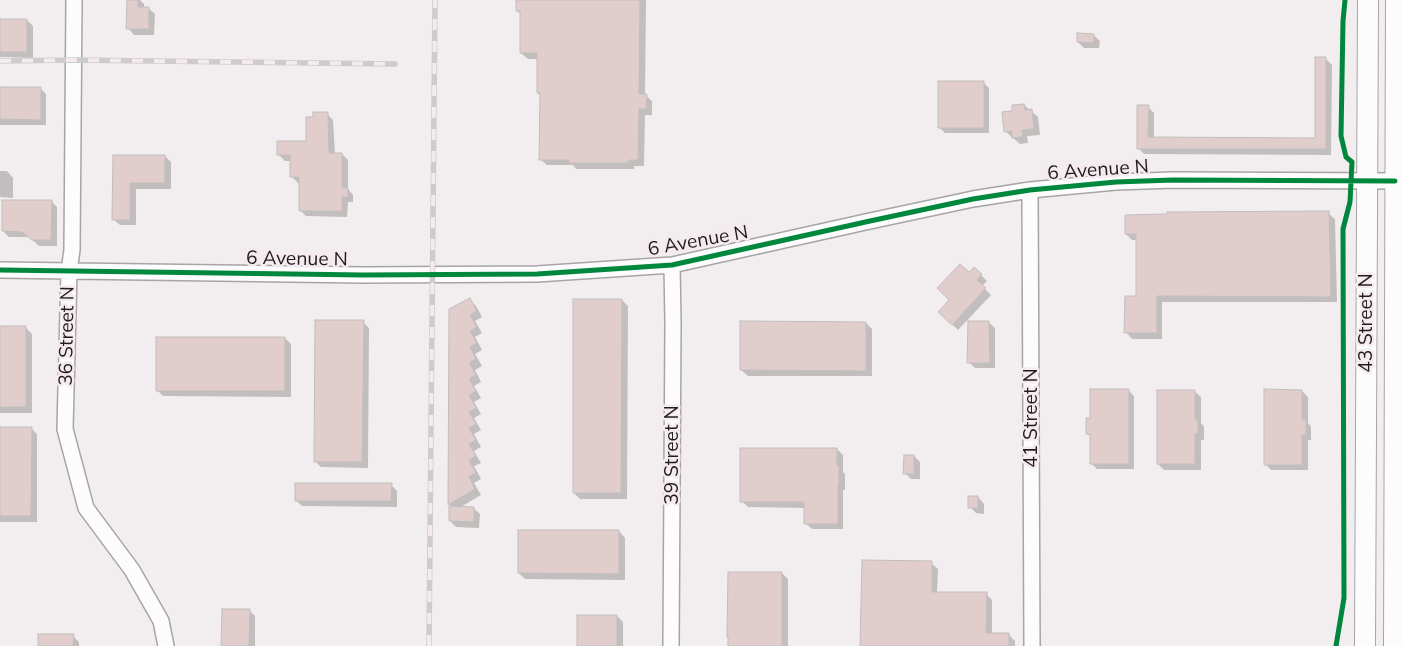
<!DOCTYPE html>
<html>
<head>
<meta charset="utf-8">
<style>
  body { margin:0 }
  canvas { display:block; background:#f2edee }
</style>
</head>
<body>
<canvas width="1402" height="646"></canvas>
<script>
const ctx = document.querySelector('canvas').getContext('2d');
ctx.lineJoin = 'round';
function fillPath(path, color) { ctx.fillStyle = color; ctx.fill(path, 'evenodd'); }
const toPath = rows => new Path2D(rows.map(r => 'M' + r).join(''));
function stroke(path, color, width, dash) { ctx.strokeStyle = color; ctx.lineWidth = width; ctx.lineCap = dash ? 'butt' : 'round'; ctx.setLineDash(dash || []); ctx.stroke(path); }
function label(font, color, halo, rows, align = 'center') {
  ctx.font = font + ' Mulish,sans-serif'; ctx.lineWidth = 5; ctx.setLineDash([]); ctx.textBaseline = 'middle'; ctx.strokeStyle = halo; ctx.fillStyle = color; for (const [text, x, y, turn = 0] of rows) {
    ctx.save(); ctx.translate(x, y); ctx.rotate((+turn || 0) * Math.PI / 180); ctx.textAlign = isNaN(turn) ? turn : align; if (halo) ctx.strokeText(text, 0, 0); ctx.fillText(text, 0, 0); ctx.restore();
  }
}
const shadow = toPath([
  [128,0,140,0,144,4,144,8,148,8,155,14,154,35,134,35,128,28],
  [518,0,646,0,645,95,652,101,652,115,645,115,644,166,634,166,634,169,576,169,573,165,547,165,540,159,541,96,538,93,538,59,528,59,521,53,522,15,517,11],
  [0,20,27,20,33,26,33,58,0,57],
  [1093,35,1100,41,1099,48,1084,48,1078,42],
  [1326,59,1332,65,1331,155,1144,154,1138,148,1148,107,1154,113,1154,139,1316,139],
  [983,82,989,88,989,133,945,133,939,127],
  [0,88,40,88,46,94,46,125,0,125],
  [1024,105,1038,117,1040,135,1027,136,1028,143,1020,144,1005,131,1014,112],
  [327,114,333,120,335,154,342,154,348,160,348,189,353,195,353,202,348,202,347,217,306,216,300,210,300,183,298,183,292,177,292,161,285,161,279,155,307,143],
  [114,156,165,156,171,162,171,189,136,189,136,225,120,225,113,219],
  [0,171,7,171,13,178,13,198,0,197],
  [51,201,57,207,57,246,39,246,29,237,9,237,3,231],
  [1328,213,1335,219,1337,302,1162,302,1162,339,1132,339,1126,332,1137,297,1137,240,1132,240,1126,234,1169,215],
  [969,274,981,275,987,281,982,286,991,295,958,330,939,312,951,300],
  [469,300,476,306,482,317,475,321,482,333,475,337,482,350,475,354,482,366,475,370,481,382,474,386,481,398,474,402,481,414,474,418,481,430,474,434,481,447,474,451,481,463,474,466,481,479,474,483,481,495,459,508,473,508,480,514,479,528,456,527,450,521,453,508,449,504],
  [622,300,628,306,627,499,580,499,574,493],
  [363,322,369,328,368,468,321,467,315,461],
  [988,322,995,328,995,368,975,368,969,362],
  [866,323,872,329,872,376,748,376,741,370],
  [0,327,25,327,32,334,32,413,0,413],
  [285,338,291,344,291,397,163,396,157,390],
  [1128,390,1134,396,1134,469,1097,469,1091,463,1091,437,1088,434,1091,420],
  [1194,391,1201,397,1201,423,1204,427,1204,440,1201,440,1201,470,1164,470,1158,464],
  [1302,391,1308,397,1308,423,1311,427,1311,440,1308,440,1308,470,1271,470,1265,464],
  [0,428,31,428,37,434,37,522,0,522],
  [837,449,843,455,843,472,845,474,845,490,843,490,843,529,812,529,805,523,806,508,748,507,742,501],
  [914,456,920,462,920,479,911,479,905,473],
  [391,485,397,491,397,507,302,506,296,500],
  [978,497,984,504,984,514,976,513,970,507],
  [619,531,625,538,625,580,525,579,519,573],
  [931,563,938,569,937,593,986,594,992,600,992,634,1009,635,1015,641,1015,646,861,646],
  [782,573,788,579,788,646,729,646],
  [249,610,255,616,255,646,223,646],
  [617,616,623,622,623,646,579,646],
  [73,636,79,642,79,646,39,646]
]);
const building = toPath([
  [127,0,138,0,138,7,149,7,149,29,126,29,127,0],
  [516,0,640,0,639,94,647,94,646,109,639,109,638,160,629,160,629,163,569,163,569,160,539,160,540,93,537,93,537,53,520,53,520,11,516,11,516,0],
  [0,19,27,19,27,52,0,52,0,19],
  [1077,33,1094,34,1094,43,1077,42,1077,33],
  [1315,57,1326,57,1326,149,1137,149,1137,105,1149,105,1148,137,1315,138,1315,57],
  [938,81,984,81,984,128,938,128,938,81],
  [0,87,41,87,41,120,0,119,0,87],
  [1024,104,1025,110,1032,109,1034,129,1022,130,1023,137,1012,138,1012,131,1004,132,1002,112,1012,111,1012,105,1024,104],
  [313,112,328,112,329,153,342,153,342,188,348,188,348,197,342,197,342,211,299,211,299,177,290,177,290,155,277,155,277,141,306,141,306,117,313,117,313,112],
  [113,155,165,155,165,183,130,183,130,220,112,220,113,155],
  [2,200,52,200,51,240,32,240,22,232,2,231,2,200],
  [1329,211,1331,297,1157,296,1157,333,1124,333,1125,296,1136,296,1136,234,1125,234,1125,215,1167,214,1167,212,1329,211],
  [960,264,969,272,974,267,982,274,977,280,986,288,952,325,938,312,949,300,937,288,960,264],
  [470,298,477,311,470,315,477,327,470,331,477,343,470,347,476,359,469,363,476,375,469,379,476,391,469,395,476,408,469,412,476,424,469,428,476,440,469,444,476,456,469,460,476,473,469,477,475,489,448,505,449,309,470,298],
  [573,299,622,299,621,493,573,493,573,299],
  [315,320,364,320,362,462,314,462,315,320],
  [740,321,866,322,866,371,740,370,740,321],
  [968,321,989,321,990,363,967,363,968,321],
  [0,326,26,326,26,407,0,407,0,326],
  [156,337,285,337,285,391,156,391,156,337],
  [1090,389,1129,389,1129,464,1090,464,1090,434,1086,434,1086,418,1090,418,1090,389],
  [1264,389,1302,390,1302,419,1306,419,1306,435,1302,435,1302,465,1264,465,1264,389],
  [1157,390,1195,390,1195,419,1198,419,1198,434,1195,434,1195,464,1157,464,1157,390],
  [0,427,32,427,31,516,0,516,0,427],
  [740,448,837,448,837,466,839,466,839,484,838,484,838,524,804,524,804,502,740,502,740,448],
  [904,455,914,455,914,474,903,474,904,455],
  [295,483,392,483,391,501,295,501,295,483],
  [968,496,978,496,978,508,968,508,968,496],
  [449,506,474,507,474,522,449,521,449,506],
  [518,530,619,530,619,574,518,573,518,530],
  [862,560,932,561,932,592,987,592,986,633,1009,633,1009,646,860,646,862,560],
  [728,572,782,572,782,646,728,646,728,637,727,637,728,572],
  [222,609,250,609,249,646,221,646,222,609],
  [577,615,617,615,617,646,577,646,577,615],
  [38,634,74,634,73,646,38,646,38,634]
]);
const minor = toPath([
  [74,0,72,250,69,271,65,429,86,508,132,570,161,621,166,646],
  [1030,190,1032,646],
  [0,270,364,275,537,274,672,265,870,221,973,199,1030,190,1116,182,1173,180,1395,181],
  [671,646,673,323,672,265]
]);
const major = toPath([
  [1365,646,1368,0],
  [1394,646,1396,0]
]);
const rail = toPath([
  [0,61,74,60,395,64],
  [429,646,435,0]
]);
const cycleway = toPath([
  [0,270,364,275,537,274,672,265,870,221,973,199,1030,190,1116,182,1173,180,1395,181],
  [1336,646,1344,598,1343,229,1350,202,1352,162,1346,157,1341,136,1343,21,1345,0]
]);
const streetNames = [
  ["6 Avenue N",1098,170,-4],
  ["6 Avenue N",698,241,-10],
  ["6 Avenue N",297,259,1],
  ["43 Street N",1366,323,-90],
  ["36 Street N",67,336,-89],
  ["41 Street N",1031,418,-90],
  ["39 Street N",672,455,-90]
];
fillPath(shadow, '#0003');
fillPath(building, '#e0cdcc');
stroke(building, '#c2bebe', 1);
stroke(minor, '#a8a4a5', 18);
stroke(major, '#a8a4a5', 22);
stroke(minor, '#fdfcfc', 15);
stroke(major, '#fdfcfc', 20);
stroke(rail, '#cdcbcb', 5.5);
stroke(rail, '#f5eaed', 4, [11]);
stroke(cycleway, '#00873e', 5);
label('19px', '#1f1c1d', '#f5eaed', streetNames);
</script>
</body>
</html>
